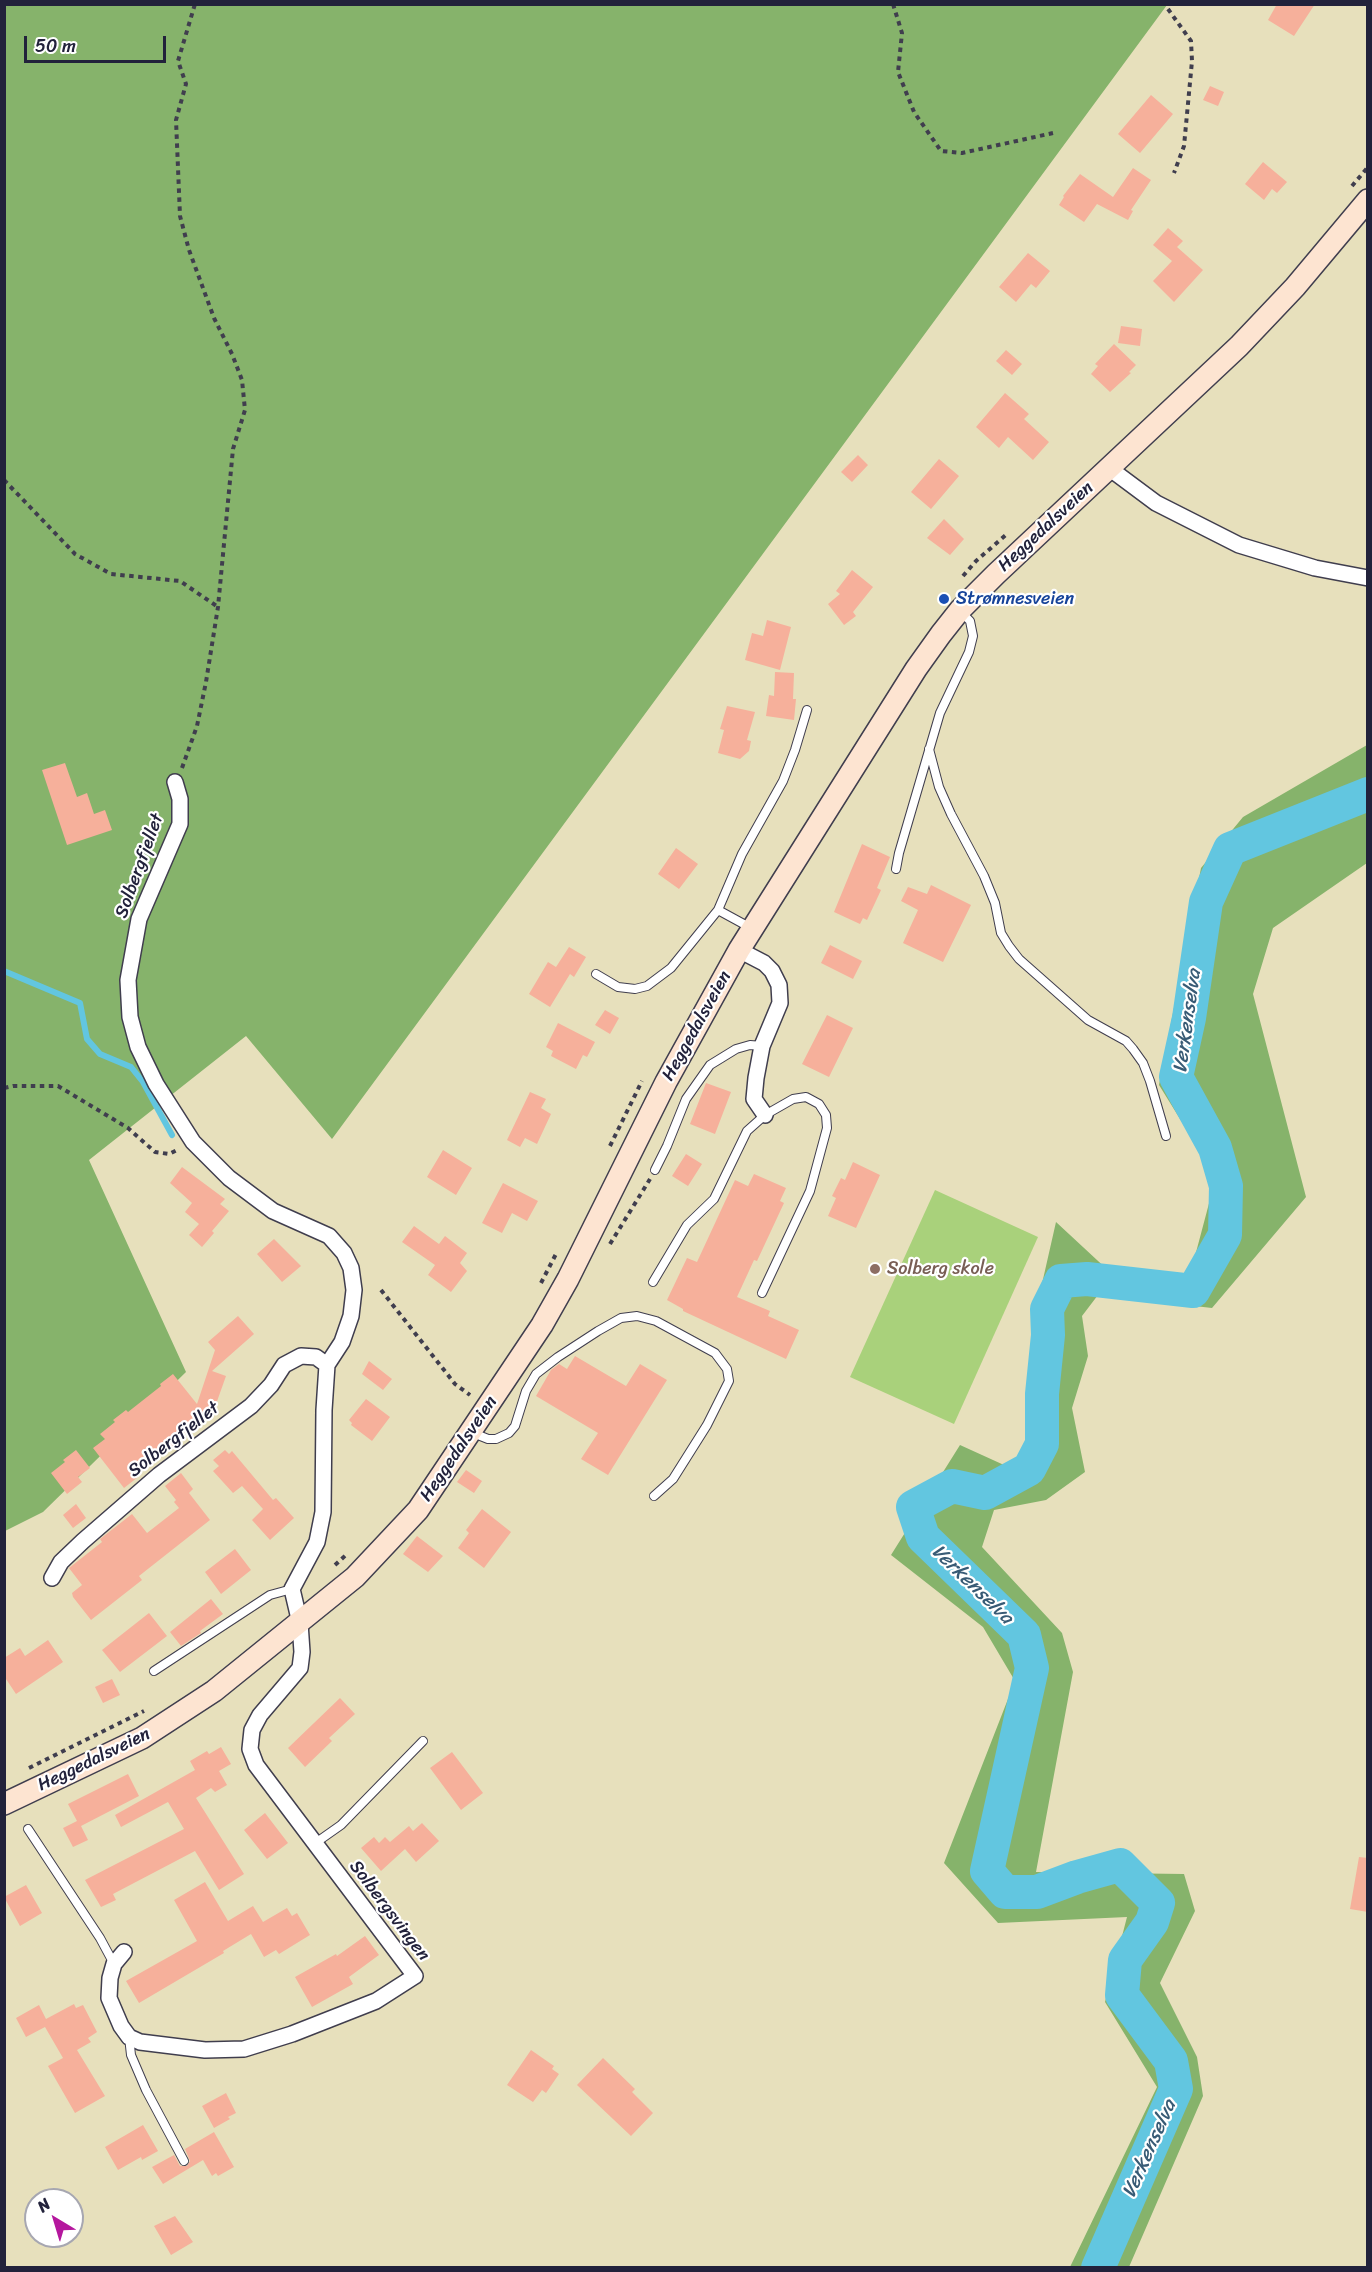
<!DOCTYPE html>
<html>
<head>
<meta charset="utf-8">
<style>
  body { margin:0 }
  #map { position:relative; width:1372px; height:2272px; overflow:hidden; background:#e7e0bc; font-family:Sriracha,sans-serif }
  canvas { display:block }
  .frame { position:absolute; inset:0; border:6px solid #22223b; pointer-events:none }
  .north { position:absolute; left:24px; top:2188px; width:60px; height:60px; box-sizing:border-box; background:#fff; border:2px solid #a7a7b1; border-radius:50%; rotate:322deg; font-size:16px; font-weight:700; line-height:24px; text-align:center; color:#22223b }
  .north::after { content:''; display:block; margin:auto; width:21px; height:27px; background:#b5179e; clip-path:polygon(50% 0,100% 100%,50% 72%,0 100%) }
  .scale { position:absolute; left:24px; top:36px; width:142px; height:27px; box-sizing:border-box; border:3px solid #22223b; border-top:0; padding-left:8px; font-size:18px; line-height:21px; white-space:nowrap; color:#22223b; -webkit-text-stroke:4px #fff; paint-order:stroke }
</style>
</head>
<body>
<div id="map">
<canvas width="1372" height="2272"></canvas>
<div class="frame"></div>
<div class="north">N</div>
<div class="scale">50 m</div>
</div>
<script>
const ctx = document.querySelector('canvas').getContext('2d');
ctx.lineJoin = 'round';
function fillPath(path, color) { ctx.fillStyle = color; ctx.fill(path, 'evenodd'); }
const toPath = rows => new Path2D(rows.map(r => 'M' + r).join(''));
function stroke(path, color, width, dash) { ctx.strokeStyle = color; ctx.lineWidth = width; ctx.lineCap = dash ? 'butt' : 'round'; ctx.setLineDash(dash || []); ctx.stroke(path); }
function label(font, color, halo, rows, align = 'center') {
  ctx.font = font + ' Sriracha,sans-serif'; ctx.lineWidth = 4.5; ctx.setLineDash([]); ctx.textBaseline = 'middle'; ctx.strokeStyle = halo; ctx.fillStyle = color; for (const [text, x, y, turn = 0] of rows) {
    ctx.save(); ctx.translate(x, y); ctx.rotate((+turn || 0) * Math.PI / 180); ctx.textAlign = isNaN(turn) ? turn : align; if (halo) ctx.strokeText(text, 0, 0); ctx.fillText(text, 0, 0); ctx.restore();
  }
}
const green = toPath([
  [935,1190,1038,1237,954,1424,850,1377]
]);
const forest = toPath([
  [5,5,1167,5,332,1139,246,1036,89,1160,186,1372,43,1512,5,1531],
  [1367,745,1367,863,1273,928,1253,994,1306,1197,1212,1308,1098,1295,1082,1316,1088,1356,1072,1408,1085,1472,1046,1500,994,1510,982,1547,1062,1633,1073,1672,1036,1872,1184,1874,1195,1911,1160,1983,1197,2057,1203,2096,1129,2267,1070,2267,1157,2087,1105,2002,1127,1917,998,1923,944,1863,1015,1681,983,1627,891,1555,960,1445,1015,1470,1047,1442,1038,1399,1034,1319,1056,1222,1111,1273,1190,1275,1216,1177,1159,1085,1201,868,1243,817]
]);
const stream = toPath([
  [4,971,80,1003,87,1039,100,1054,131,1067,143,1082,172,1135]
]);
const river = toPath([
  [1098,2268,1176,2089,1171,2061,1122,1995,1125,1960,1152,1922,1158,1903,1120,1865,1077,1877,1037,1892,1005,1892,987,1871,1032,1668,1024,1635,923,1537,913,1507,952,1486,985,1493,1029,1469,1042,1444,1042,1394,1048,1335,1047,1309,1061,1281,1087,1279,1193,1291,1225,1235,1226,1186,1215,1148,1176,1077,1189,1018,1206,902,1230,849,1368,794]
]);
const building = toPath([
  [1277,4,1315,4,1294,36,1268,20],
  [1210,86,1224,92,1218,106,1203,100],
  [1151,95,1173,114,1140,153,1118,134],
  [1263,162,1287,182,1277,193,1272,189,1264,200,1245,184],
  [1133,168,1151,180,1131,210,1133,211,1128,220,1097,204,1084,222,1059,205,1064,197,1063,196,1080,174,1113,197],
  [1168,228,1183,241,1177,247,1203,270,1174,302,1153,281,1172,261,1153,245],
  [1028,253,1050,271,1036,288,1031,284,1016,302,999,287],
  [1121,326,1142,329,1140,346,1118,343],
  [1114,344,1136,365,1129,372,1131,373,1110,392,1091,374,1098,366,1095,364],
  [1006,350,1022,364,1012,375,996,361],
  [1005,393,1029,414,1024,419,1049,442,1033,460,1008,437,999,448,976,427],
  [858,455,868,465,852,482,841,472],
  [939,459,959,476,931,509,911,492],
  [944,519,964,539,950,555,927,538],
  [852,570,873,587,853,612,856,616,844,625,828,604,840,594,836,591],
  [767,620,791,627,780,670,745,660,752,633,763,636],
  [775,672,794,673,793,699,796,699,794,720,766,716,769,695,774,696],
  [727,706,755,712,747,740,751,741,749,751,740,759,718,753,724,730,720,729],
  [65,763,77,797,87,793,94,814,105,810,112,830,67,845,42,770],
  [862,844,890,857,877,888,881,890,875,903,867,920,863,918,860,924,834,912],
  [676,848,698,864,679,889,658,874],
  [931,885,971,905,943,962,903,943,918,910,901,901,908,887,927,894],
  [830,945,862,961,853,979,821,963],
  [569,947,586,957,574,977,570,974,550,1007,529,994,548,962,556,967],
  [605,1010,619,1018,610,1034,595,1025],
  [827,1015,853,1028,829,1077,802,1064],
  [558,1023,595,1042,587,1057,583,1055,576,1069,551,1056,553,1051,546,1047],
  [706,1083,731,1092,715,1134,690,1124],
  [530,1092,546,1099,541,1108,551,1114,537,1144,525,1138,520,1147,507,1140],
  [443,1150,472,1168,456,1195,427,1177],
  [686,1154,702,1164,688,1186,672,1176],
  [853,1162,880,1175,856,1228,828,1216,836,1198,832,1196,841,1178,845,1180],
  [182,1167,225,1199,220,1204,229,1211,212,1231,214,1233,202,1247,189,1235,199,1224,185,1212,192,1203,170,1183],
  [754,1174,786,1188,780,1201,784,1203,757,1261,754,1260,737,1297,770,1311,768,1316,799,1330,786,1359,683,1311,683,1309,667,1300,687,1258,697,1262,735,1180,748,1186],
  [503,1183,538,1201,527,1221,512,1213,502,1233,482,1223],
  [414,1226,439,1244,445,1236,467,1253,460,1263,467,1271,451,1292,428,1275,435,1265,402,1242],
  [274,1239,301,1266,282,1282,257,1254],
  [238,1316,254,1334,212,1371,226,1376,215,1407,182,1435,184,1438,170,1448,168,1445,133,1472,138,1477,124,1488,93,1448,105,1439,100,1434,115,1422,113,1420,126,1410,128,1412,161,1386,160,1384,173,1374,197,1404,215,1350,208,1342],
  [575,1356,626,1386,640,1364,667,1380,608,1475,581,1459,598,1433,536,1396,551,1370,559,1364,567,1369],
  [369,1361,392,1379,383,1390,362,1374],
  [366,1399,390,1417,372,1441,351,1425,352,1423,349,1420],
  [76,1450,90,1468,78,1477,82,1482,67,1494,51,1473,65,1462,63,1460],
  [225,1450,229,1454,232,1451,273,1500,276,1498,294,1518,270,1540,252,1520,263,1509,242,1486,233,1493,213,1471,219,1466,213,1460],
  [466,1470,482,1481,474,1493,457,1482],
  [181,1473,193,1489,189,1493,210,1520,139,1576,142,1580,91,1620,73,1597,72,1593,82,1585,69,1568,102,1542,100,1539,132,1514,147,1533,179,1508,174,1502,176,1500,165,1486],
  [76,1504,86,1518,73,1528,63,1515],
  [482,1509,511,1532,484,1568,458,1548,469,1533,466,1530],
  [417,1536,443,1556,428,1572,403,1554],
  [235,1549,251,1570,221,1594,205,1572],
  [211,1599,223,1614,200,1631,201,1633,181,1646,170,1632],
  [149,1613,167,1636,120,1672,102,1650],
  [48,1640,63,1662,16,1694,4,1676,4,1658,20,1648,25,1656],
  [112,1679,120,1695,103,1703,95,1687],
  [340,1698,355,1714,329,1738,332,1741,305,1767,288,1748],
  [221,1747,231,1764,219,1771,227,1785,215,1792,211,1788,196,1798,244,1874,219,1890,195,1851,113,1894,116,1900,101,1907,85,1880,184,1829,168,1802,121,1827,115,1815,195,1770,190,1761,207,1751,209,1754],
  [452,1752,483,1793,461,1810,430,1768],
  [128,1774,139,1796,81,1826,88,1840,73,1847,63,1828,77,1821,68,1804],
  [265,1813,288,1843,267,1859,244,1830],
  [422,1823,439,1841,416,1862,405,1849,381,1871,361,1848,374,1837,379,1843,385,1837,390,1842,409,1826,413,1831],
  [1359,1857,1368,1858,1368,1912,1350,1909],
  [205,1882,228,1921,253,1906,263,1922,287,1908,292,1916,297,1913,310,1935,279,1954,276,1950,264,1957,251,1934,223,1951,224,1953,139,2003,126,1981,197,1941,174,1900],
  [26,1885,42,1913,20,1926,4,1897],
  [365,1936,379,1955,349,1977,353,1984,312,2007,295,1977,336,1954,337,1956],
  [74,2004,76,2008,83,2005,97,2032,88,2038,91,2042,77,2050,105,2096,75,2113,48,2066,63,2058,45,2027,26,2037,16,2018,39,2005,46,2019],
  [531,2050,554,2066,552,2069,559,2074,546,2093,542,2090,533,2102,507,2085],
  [603,2058,635,2089,632,2092,653,2113,631,2136,577,2085],
  [226,2093,236,2113,228,2117,230,2119,214,2128,202,2106],
  [143,2125,158,2151,142,2160,141,2157,118,2170,105,2147],
  [214,2132,234,2167,218,2176,216,2173,212,2176,203,2160,163,2184,152,2167,174,2155,180,2166,187,2166,190,2161,185,2149],
  [175,2216,193,2242,171,2255,154,2226]
]);
const path = toPath([
  [893,4,902,33,898,72,914,112,941,151,962,153,1053,133],
  [1168,9,1191,41,1192,61,1184,146,1174,173],
  [1352,186,1368,167],
  [4,480,75,554,111,574,180,581,218,607],
  [963,576,976,561,1007,534],
  [182,768,197,726,206,682,218,607,233,449,245,410,242,380,232,354,214,318,189,250,180,216,176,120,186,84,178,61,195,4],
  [4,1088,13,1086,58,1086,128,1128,155,1152,169,1154,179,1149],
  [610,1146,642,1081],
  [610,1244,650,1179],
  [541,1283,557,1252],
  [381,1290,455,1384,470,1395],
  [335,1565,347,1554],
  [29,1768,144,1711]
]);
const service = toPath([
  [929,749,939,787,951,814,984,876,995,903,1001,933,1009,946,1019,959,1088,1020,1126,1041,1133,1049,1143,1063,1150,1081,1166,1136],
  [896,869,899,853,940,713,969,652,973,636,970,621,961,612],
  [751,928,718,910,742,854,783,781,795,750,807,710],
  [596,974,618,987,635,989,647,986,671,968,718,910],
  [655,1170,667,1146,686,1099,710,1065,736,1049,750,1045,762,1046],
  [653,1282,687,1225,714,1199,747,1131,765,1115,793,1099,806,1097,819,1104,826,1115,827,1128,810,1191,762,1293],
  [473,1433,488,1439,496,1439,509,1433,515,1426,526,1391,536,1374,558,1357,598,1331,621,1318,637,1316,656,1321,715,1353,727,1369,729,1381,707,1425,673,1479,654,1496],
  [154,1671,270,1595,292,1589],
  [28,1829,100,1938,114,1964],
  [314,1844,341,1825,423,1741],
  [129,2037,131,2055,146,2090,184,2161]
]);
const minor = toPath([
  [1109,468,1156,503,1239,545,1315,568,1368,578],
  [175,782,180,799,180,824,139,919,128,980,130,1017,138,1047,156,1084,193,1142,229,1178,273,1211,329,1236,344,1253,351,1268,354,1290,351,1316,342,1342,327,1365],
  [739,950,764,963,772,971,779,985,780,1003,762,1046,756,1078,754,1099,765,1115],
  [52,1578,61,1562,83,1541,159,1475,251,1406,271,1385,284,1365,301,1356,316,1357,327,1365,324,1410,323,1512,317,1542,292,1589,300,1623,302,1652,300,1668,260,1715,252,1730,250,1749,256,1765,415,1976,376,2001,292,2034,244,2049,205,2050,140,2042,129,2037,121,2026,109,1998,110,1978,114,1964,124,1952]
]);
const secondary = toPath([
  [4,1804,142,1738,214,1691,355,1577,418,1510,542,1325,568,1279,666,1082,739,950,916,669,941,634,960,610,996,574,1239,346,1295,287,1368,200]
]);
const markers = [
  [944,599,6,"#1a4fb4"],
  [875,1269,6,"#8d6e63"]
];
const streetNames = [
  ["Heggedalsveien",1046,527,-43],
  ["Solbergfjellet",140,866,-70],
  ["Heggedalsveien",697,1026,-61],
  ["Solbergfjellet",174,1440,-38],
  ["Heggedalsveien",459,1449,-56],
  ["Heggedalsveien",94,1760,-26],
  ["Solbergsvingen",389,1911,53]
];
const transitNames = [
  ["Strømnesveien",956,599]
];
const educationNames = [
  ["Solberg skole",887,1269]
];
const waterNames = [
  ["Verkenselva",1188,1021,-82],
  ["Verkenselva",972,1585,44],
  ["Verkenselva",1150,2149,-66]
];
fillPath(green, '#a9d17b');
fillPath(forest, '#86b36b');
stroke(stream, '#62c6e0', 6);
stroke(river, '#62c6e0', 34);
fillPath(building, '#f6b09b');
stroke(service, '#403e4e', 10);
stroke(minor, '#403e4e', 18);
stroke(secondary, '#403e4e', 24);
stroke(path, '#403e4e', 4, [4.5, 4.5]);
stroke(service, '#fff', 8);
stroke(minor, '#fff', 15);
stroke(secondary, '#fde4d1', 21);
for (const [x, y, r, color] of markers) { const dot = new Path2D(); dot.arc(x, y, r, 0, 2 * Math.PI); ctx.fillStyle = color; ctx.fill(dot); stroke(dot, '#fff', 2); }
label('18px', '#22223b', '#fff', streetNames);
label('18px', '#164399', '#fff', transitNames, 'left');
label('18px', '#785e54', '#fff', educationNames, 'left');
label('italic 20px', '#385b75', '#fff', waterNames);
</script>
</body>
</html>
